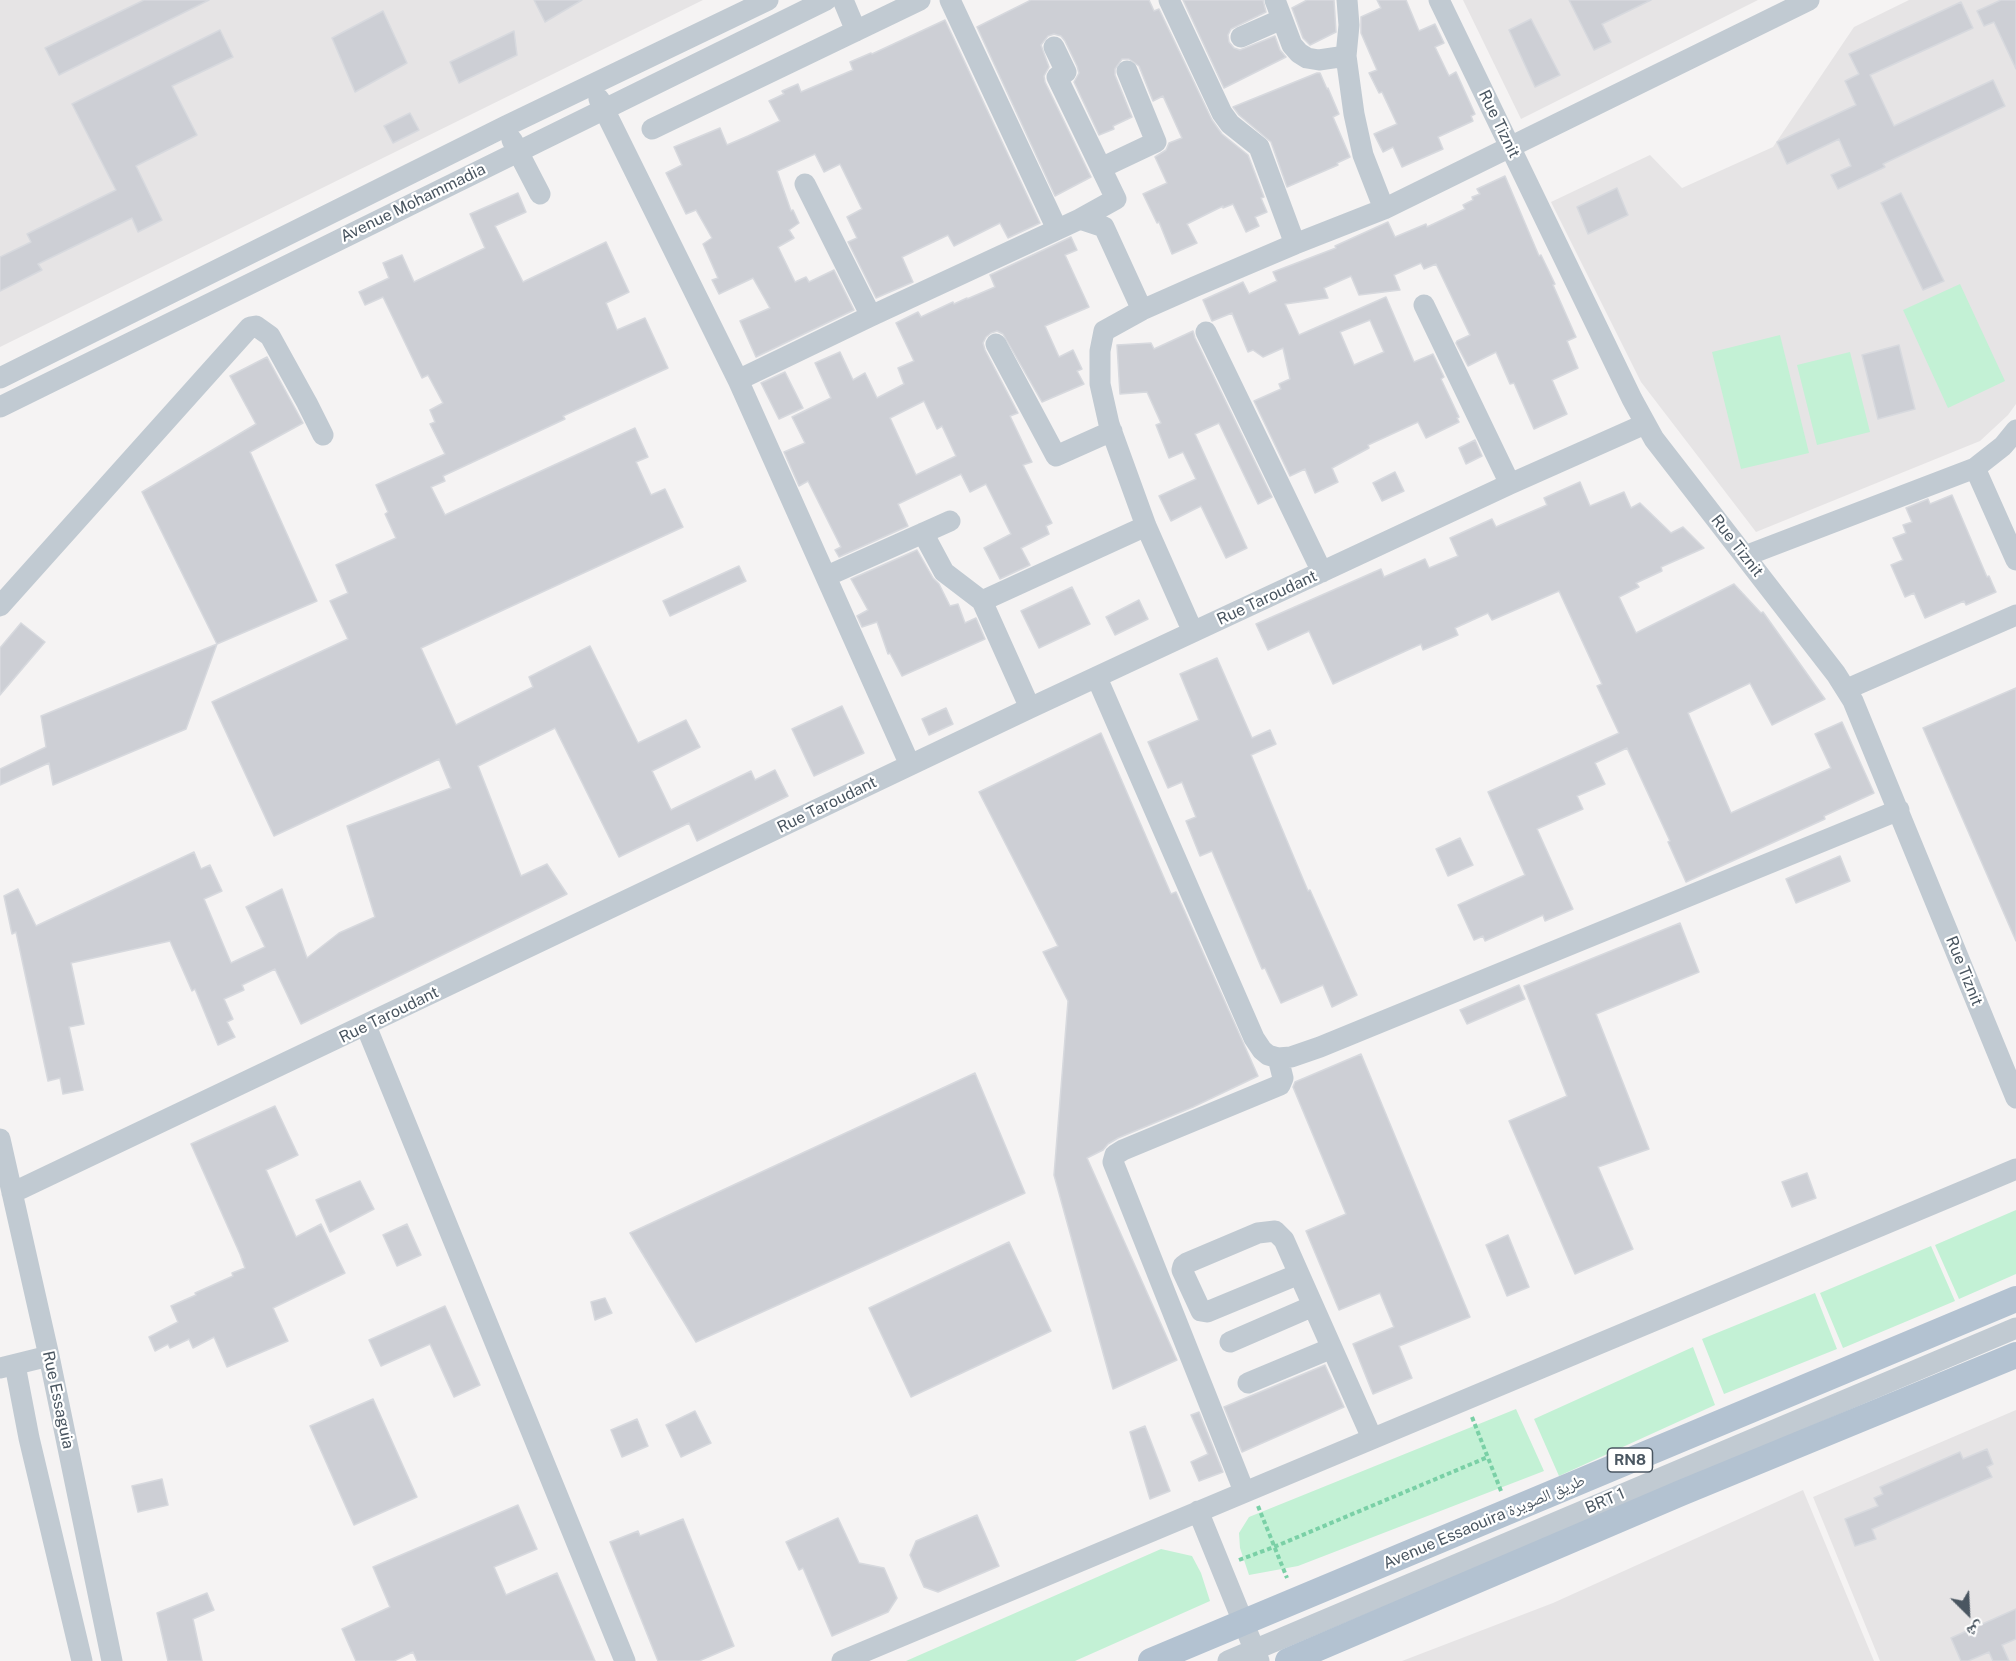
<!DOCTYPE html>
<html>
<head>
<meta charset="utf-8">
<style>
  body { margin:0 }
  #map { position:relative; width:2016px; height:1661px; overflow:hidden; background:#f5f3f3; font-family:"Public Sans","Noto Naskh Arabic",sans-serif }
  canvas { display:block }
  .north { position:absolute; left:1938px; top:1583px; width:60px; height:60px; -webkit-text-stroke:4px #fff; paint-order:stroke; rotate:156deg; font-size:16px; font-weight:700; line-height:24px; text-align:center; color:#4a5661 }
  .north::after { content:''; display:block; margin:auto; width:21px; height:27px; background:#4a5661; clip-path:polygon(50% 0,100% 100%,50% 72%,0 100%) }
</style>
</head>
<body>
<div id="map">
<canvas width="2016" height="1661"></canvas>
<div class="north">ش</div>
</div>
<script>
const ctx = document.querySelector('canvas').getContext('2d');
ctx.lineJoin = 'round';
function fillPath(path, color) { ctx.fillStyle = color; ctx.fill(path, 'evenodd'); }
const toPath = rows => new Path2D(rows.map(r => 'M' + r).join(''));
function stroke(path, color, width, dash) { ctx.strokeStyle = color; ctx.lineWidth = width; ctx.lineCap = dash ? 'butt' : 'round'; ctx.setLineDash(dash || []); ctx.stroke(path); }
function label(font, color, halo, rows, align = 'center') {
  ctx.font = font + ' "Public Sans","Noto Naskh Arabic",sans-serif'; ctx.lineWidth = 4.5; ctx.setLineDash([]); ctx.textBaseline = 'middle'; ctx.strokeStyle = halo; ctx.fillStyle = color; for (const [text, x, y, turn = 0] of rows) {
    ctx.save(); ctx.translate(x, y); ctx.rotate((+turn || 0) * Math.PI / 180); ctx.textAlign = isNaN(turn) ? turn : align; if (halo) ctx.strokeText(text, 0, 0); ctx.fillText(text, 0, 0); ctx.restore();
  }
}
const education = toPath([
  [0,0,703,0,0,347],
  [1463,0,1758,0,1521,119],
  [1909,0,2016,0,2016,404,2008,415,1980,441,1756,532,1641,382,1551,202,1650,155,1682,188,1773,147,1854,27],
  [2016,1410,2016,1661,1880,1661,1813,1497],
  [1803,1490,1874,1661,1402,1661,1553,1603]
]);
const green = toPath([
  [1960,284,2005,381,1948,408,1903,310],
  [1780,335,1809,453,1741,469,1712,352],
  [1850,352,1870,432,1817,445,1797,365],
  [2016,1210,2016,1274,1959,1299,1935,1245],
  [1931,1246,1955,1301,1843,1348,1820,1293],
  [1815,1293,1837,1349,1724,1394,1702,1339],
  [1693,1347,1715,1405,1559,1476,1534,1419],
  [1516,1409,1544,1471,1298,1566,1249,1575,1240,1548,1239,1533,1249,1517],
  [1161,1549,1192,1556,1201,1573,1210,1601,1075,1661,906,1661]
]);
const building = toPath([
  [144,0,209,0,59,75,45,48,144,0],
  [534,0,582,0,545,22,534,0],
  [1031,0,1149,0,1154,11,1159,9,1212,120,1222,134,1248,155,1264,197,1261,198,1267,212,1255,217,1259,226,1246,232,1233,204,1223,208,1223,206,1187,224,1197,243,1172,254,1159,222,1157,223,1143,194,1167,183,1155,157,1166,150,1169,143,1182,138,1163,96,1153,101,1139,66,1129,59,1122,59,1115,69,1115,75,1132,117,1113,126,1114,129,1099,135,1074,82,1079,73,1077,66,1065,41,1061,36,1054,34,1048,36,1041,45,1049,67,1044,76,1045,82,1091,177,1055,196,977,27,1031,0],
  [1183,0,1263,0,1266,12,1231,29,1228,35,1229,42,1234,48,1240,50,1275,36,1280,50,1286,57,1224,88,1183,0],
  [1307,0,1334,0,1336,32,1310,45,1303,38,1292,8,1307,0],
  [1377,0,1406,0,1419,31,1435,24,1444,43,1435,47,1449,76,1456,72,1475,114,1471,116,1473,121,1438,137,1443,149,1402,167,1393,147,1383,152,1374,134,1397,124,1382,92,1379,93,1369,73,1377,70,1361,33,1361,17,1381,8,1377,0],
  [1569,0,1651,0,1602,24,1611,42,1594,50,1569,0],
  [2001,0,2016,0,2016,69,1994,22,1984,26,1977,11,2001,0],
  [1961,2,1973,28,1870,75,1894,126,1993,80,2005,106,1883,164,1885,167,1838,189,1831,175,1851,166,1839,139,1787,164,1777,142,1856,105,1845,81,1859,74,1849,54,1961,2],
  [383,11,407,63,355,92,332,38,383,11],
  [1531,19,1560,75,1535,87,1509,30,1531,19],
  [945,20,1040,223,1008,238,1000,223,954,246,948,235,902,257,913,282,876,298,848,242,857,238,847,217,862,209,840,164,824,172,815,154,777,171,791,211,793,210,799,223,789,230,794,238,778,247,795,282,806,277,809,282,834,270,854,310,756,357,740,321,770,308,753,278,719,294,712,280,718,278,703,244,712,238,696,210,686,214,666,173,682,165,674,147,720,128,727,145,748,136,780,121,769,101,784,94,782,91,798,84,801,92,853,70,850,62,871,53,872,54,945,20],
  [220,30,233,57,172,86,197,135,136,166,162,220,138,232,132,218,38,264,42,270,0,291,0,257,31,242,27,234,116,190,72,104,220,30],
  [514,31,517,55,459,83,450,62,514,31],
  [1317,73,1320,73,1327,89,1328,88,1339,114,1333,117,1350,157,1337,163,1338,165,1287,187,1271,142,1239,115,1233,107,1317,73],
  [410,113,419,130,393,143,384,126,410,113],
  [1505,176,1539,256,1541,255,1555,284,1553,285,1576,337,1567,341,1578,368,1552,380,1567,414,1534,429,1514,383,1510,384,1496,352,1468,366,1456,343,1457,341,1470,335,1436,264,1424,269,1421,263,1394,275,1400,290,1359,295,1351,276,1324,288,1328,298,1285,304,1299,335,1386,297,1414,362,1433,354,1444,377,1441,379,1459,417,1457,418,1459,422,1426,438,1418,422,1368,445,1369,448,1332,468,1338,482,1315,493,1305,469,1290,476,1254,401,1281,389,1279,384,1290,379,1283,348,1263,357,1253,350,1248,352,1232,313,1212,321,1203,300,1243,282,1249,294,1277,281,1273,272,1336,248,1335,246,1388,222,1395,237,1426,224,1427,227,1465,209,1463,205,1473,200,1472,197,1480,194,1477,189,1505,176],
  [1370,320,1384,352,1354,365,1340,332,1370,320],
  [1617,188,1628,215,1588,234,1577,207,1617,188],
  [518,193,526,212,495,226,523,282,606,242,629,292,606,303,617,330,645,318,668,368,563,416,565,419,443,476,445,481,431,487,445,515,635,428,648,457,636,462,651,495,665,489,683,527,421,648,456,725,533,687,529,677,590,646,638,743,686,720,700,747,652,771,671,810,751,771,755,780,775,770,788,796,697,841,689,823,619,857,555,728,478,766,521,876,547,864,567,894,301,1024,275,969,242,985,244,990,224,999,233,1019,227,1022,235,1037,218,1045,195,989,192,991,170,941,71,963,84,1024,69,1027,83,1090,63,1094,60,1078,48,1081,16,932,12,934,4,896,18,889,36,926,194,852,201,869,210,865,222,891,204,899,231,963,265,947,246,907,282,889,307,958,339,933,375,917,347,826,451,788,439,759,274,836,212,702,348,639,330,601,348,593,336,565,396,538,385,514,388,512,376,485,445,454,430,424,435,422,430,410,443,403,428,375,422,378,383,297,365,305,359,292,389,278,383,263,402,255,414,282,485,248,470,214,518,193],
  [1901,193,1944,281,1923,290,1881,203,1901,193],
  [1071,237,1077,250,1065,255,1089,307,1045,326,1059,357,1073,350,1082,369,1077,371,1084,384,1042,402,1003,334,997,331,991,333,986,337,983,343,985,350,1018,413,1010,416,1032,462,1023,465,1052,523,1046,526,1049,534,1021,548,1030,565,1000,579,984,548,1011,534,986,484,970,492,961,474,898,504,908,526,839,557,835,550,841,547,808,481,799,486,784,452,805,443,792,417,831,398,815,363,840,352,853,380,865,373,877,398,904,384,898,368,914,361,896,323,918,312,921,317,953,302,954,304,967,298,967,299,995,287,990,275,1071,237],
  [924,401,937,429,942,426,956,456,916,475,890,418,924,401],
  [1193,331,1195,338,1272,497,1258,504,1219,423,1195,434,1247,548,1226,558,1201,506,1171,521,1159,496,1196,479,1183,452,1169,458,1156,425,1161,423,1147,392,1120,394,1117,345,1151,343,1154,349,1193,331],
  [1899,345,1915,409,1878,419,1862,355,1899,345],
  [267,357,303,423,250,452,317,601,217,644,142,492,256,424,230,376,267,357],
  [785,372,803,408,779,419,761,383,785,372],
  [1475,440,1482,456,1466,464,1459,448,1475,440],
  [1395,472,1404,491,1382,501,1373,483,1395,472],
  [1580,482,1590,506,1624,492,1631,508,1640,503,1671,533,1683,527,1704,548,1661,567,1662,571,1636,583,1639,587,1619,597,1636,633,1734,584,1761,613,1763,612,1825,699,1772,725,1750,683,1688,713,1731,813,1831,768,1815,734,1842,722,1874,793,1824,816,1825,819,1686,882,1668,842,1670,841,1627,748,1595,763,1605,784,1577,796,1583,809,1537,829,1573,909,1545,921,1543,915,1485,941,1483,936,1474,940,1458,905,1525,875,1488,792,1619,733,1597,686,1602,684,1559,591,1492,620,1488,613,1455,628,1458,635,1423,650,1421,644,1333,684,1309,631,1268,650,1256,624,1381,569,1384,577,1425,559,1429,568,1458,556,1450,538,1492,519,1496,527,1547,505,1544,498,1580,482],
  [1952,495,1987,577,1989,576,1996,592,1966,605,1964,601,1925,618,1914,593,1905,597,1891,565,1903,560,1893,538,1906,533,1903,525,1912,522,1906,508,1928,499,1930,504,1952,495],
  [917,550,933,578,939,584,950,606,958,604,965,623,976,618,985,639,902,676,890,653,888,654,877,622,862,627,857,616,868,610,851,579,917,550],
  [739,566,746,581,670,616,663,601,739,566],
  [1072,587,1090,624,1039,648,1021,611,1072,587],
  [1139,600,1148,619,1115,635,1106,617,1139,600],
  [21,623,45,642,0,695,0,648,21,623],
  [217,644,186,729,53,785,49,763,0,785,0,769,46,747,41,716,217,644],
  [1217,658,1252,738,1270,730,1276,744,1251,755,1308,891,1310,890,1357,995,1332,1007,1323,985,1281,1003,1265,968,1262,969,1212,851,1200,856,1186,821,1196,817,1182,782,1168,788,1148,742,1199,720,1180,674,1217,658],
  [2016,688,2016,941,1923,728,2016,688],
  [842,706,864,753,814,776,792,729,842,706],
  [946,708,953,724,929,735,922,719,946,708],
  [1101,733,1171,894,1176,892,1258,1076,1193,1107,1118,1138,1108,1144,1103,1150,1087,1158,1177,1360,1113,1389,1054,1175,1068,1001,1043,952,1058,946,979,792,1101,733],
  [1460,838,1473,865,1448,876,1436,849,1460,838],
  [1840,856,1850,881,1796,903,1786,879,1840,856],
  [1680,923,1699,972,1596,1014,1649,1149,1598,1167,1633,1249,1575,1274,1509,1121,1567,1096,1524,986,1680,923],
  [1519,985,1525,999,1467,1024,1460,1010,1519,985],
  [1361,1054,1470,1317,1399,1346,1412,1378,1373,1394,1353,1344,1394,1327,1380,1293,1339,1310,1306,1231,1346,1214,1293,1087,1295,1082,1361,1054],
  [975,1073,1025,1193,696,1342,630,1233,975,1073],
  [275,1106,298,1155,266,1170,296,1237,321,1224,345,1273,273,1308,288,1341,227,1367,214,1337,193,1348,189,1339,170,1348,168,1344,155,1351,149,1337,178,1322,171,1306,196,1295,195,1293,233,1276,232,1273,245,1268,240,1254,191,1144,275,1106],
  [1807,1173,1816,1198,1792,1207,1782,1182,1807,1173],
  [360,1181,374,1209,330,1232,316,1200,360,1181],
  [407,1224,421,1255,397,1266,383,1235,407,1224],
  [1508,1235,1529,1287,1507,1296,1486,1245,1508,1235],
  [1009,1242,1051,1331,911,1397,869,1308,1009,1242],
  [605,1298,612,1313,595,1320,591,1302,605,1298],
  [445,1306,480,1385,454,1397,430,1344,381,1366,369,1340,445,1306],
  [1325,1365,1344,1407,1242,1452,1224,1407,1325,1365],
  [373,1399,417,1497,354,1525,310,1426,373,1399],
  [695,1411,711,1443,681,1457,666,1425,695,1411],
  [1199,1412,1223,1472,1199,1481,1191,1462,1208,1454,1191,1415,1199,1412],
  [637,1419,648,1446,622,1457,611,1430,637,1419],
  [1145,1426,1170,1491,1150,1499,1130,1432,1145,1426],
  [1987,1449,1993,1464,1987,1467,1992,1477,1872,1529,1876,1539,1855,1546,1845,1519,1878,1506,1874,1498,1883,1494,1880,1487,1960,1452,1963,1459,1987,1449],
  [162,1479,168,1505,138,1512,132,1486,162,1479],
  [518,1505,537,1549,494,1567,506,1595,557,1573,595,1661,417,1661,413,1652,394,1661,356,1661,342,1629,390,1607,373,1567,518,1505],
  [977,1515,999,1566,938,1592,924,1587,910,1555,916,1541,977,1515],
  [838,1518,859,1563,884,1568,897,1598,888,1612,832,1636,803,1568,799,1570,786,1542,838,1518],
  [683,1519,734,1646,699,1661,658,1661,610,1542,638,1531,640,1536,683,1519],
  [207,1593,214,1610,193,1619,202,1661,168,1661,157,1613,207,1593],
  [2016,1609,2016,1639,2002,1645,2009,1661,1993,1661,1989,1652,1968,1661,1961,1661,1951,1638,2016,1609]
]);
const path = toPath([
  [1472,1417,1501,1491],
  [1258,1506,1287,1578],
  [1239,1560,1274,1547,1488,1457]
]);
const minor = toPath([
  [843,0,856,31],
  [950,0,1057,229],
  [1169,0,1222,113,1230,124,1259,147,1295,244],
  [1275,0,1292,45,1299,53,1307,58,1319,60,1346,56],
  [1347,0,1349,25,1346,56,1354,114,1363,155,1384,209],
  [1439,0,1632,399,1654,439,1836,674,1853,701,2016,1098],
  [1241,37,1282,19],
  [1054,47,1066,72,1057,77,1116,199,1080,219],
  [599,99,738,380,910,765],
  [652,129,920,0],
  [512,140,540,194],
  [1101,168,1156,142,1127,71],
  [805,184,871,316],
  [1424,305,1510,484],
  [1206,332,1322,572],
  [996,344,1056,456,1112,431],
  [0,378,506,126,768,0],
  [738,380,871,316,1080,219,1104,227,1142,310],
  [0,407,826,0],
  [1975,468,2016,560],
  [923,533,944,572,982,601,1030,708],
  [1745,556,1975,468,2003,446,2016,430],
  [827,576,950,521],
  [982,601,1146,526],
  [0,606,250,327,256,326,270,336,307,403,323,435],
  [1193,632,1146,526,1109,424,1100,384,1100,351,1104,331,1142,310,1194,287,1295,244,1384,209,1809,0],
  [1097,678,1254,1038,1262,1050,1268,1055,1278,1058,1291,1057,1320,1047,1899,810],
  [1847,689,2016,615],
  [366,1026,625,1661],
  [0,1139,49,1356,112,1661],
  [12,1193,1030,708,1510,484,1645,424],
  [1299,1274,1207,1312,1201,1311,1182,1270,1183,1266,1187,1263,1258,1233,1275,1231,1284,1240,1299,1274,1372,1438],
  [1230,1342,1313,1306],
  [15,1365,29,1438,82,1661],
  [0,1368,49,1356],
  [1248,1383,1332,1348],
  [1244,1491,1113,1162,1115,1155,1123,1150,1280,1085,1283,1078,1278,1058],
  [1198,1511,1259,1661],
  [842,1661,2016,1169],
  [1228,1661,2016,1328]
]);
const major = toPath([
  [1151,1661,2016,1299],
  [1288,1661,1681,1493,2016,1355]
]);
const shields = [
  [1630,1460,45]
];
const shieldNames = [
  ["RN8",1630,1460]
];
const streetNames = [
  ["Rue Tiznit",1499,124,64],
  ["Avenue Mohammadia",413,203,-26],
  ["Rue Tiznit",1737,546,52],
  ["Rue Taroudant",1267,598,-25],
  ["Rue Taroudant",827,805,-26],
  ["Rue Tiznit",1964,971,68],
  ["Rue Taroudant",389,1015,-26],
  ["Rue Essaguia",58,1400,78],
  ["BRT 1",1605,1501,-23],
  ["Avenue Essaouira طريق الصويرة",1484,1522,-23]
];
fillPath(education, '#e6e4e5');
fillPath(green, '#c3f1d5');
fillPath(building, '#cdcfd5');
stroke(building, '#d7d9de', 1.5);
stroke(path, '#7ad0a6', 4, [4.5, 3]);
stroke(minor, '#c1cad2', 21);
stroke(major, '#b3c2d1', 26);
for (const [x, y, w] of shields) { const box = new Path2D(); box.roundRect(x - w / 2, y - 12, w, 24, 4.5); ctx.fillStyle = '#fff'; ctx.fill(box); stroke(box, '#4a5661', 1.5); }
label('bold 15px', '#4a5661', null, shieldNames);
label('16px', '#4a5661', '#fff', streetNames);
</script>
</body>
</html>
